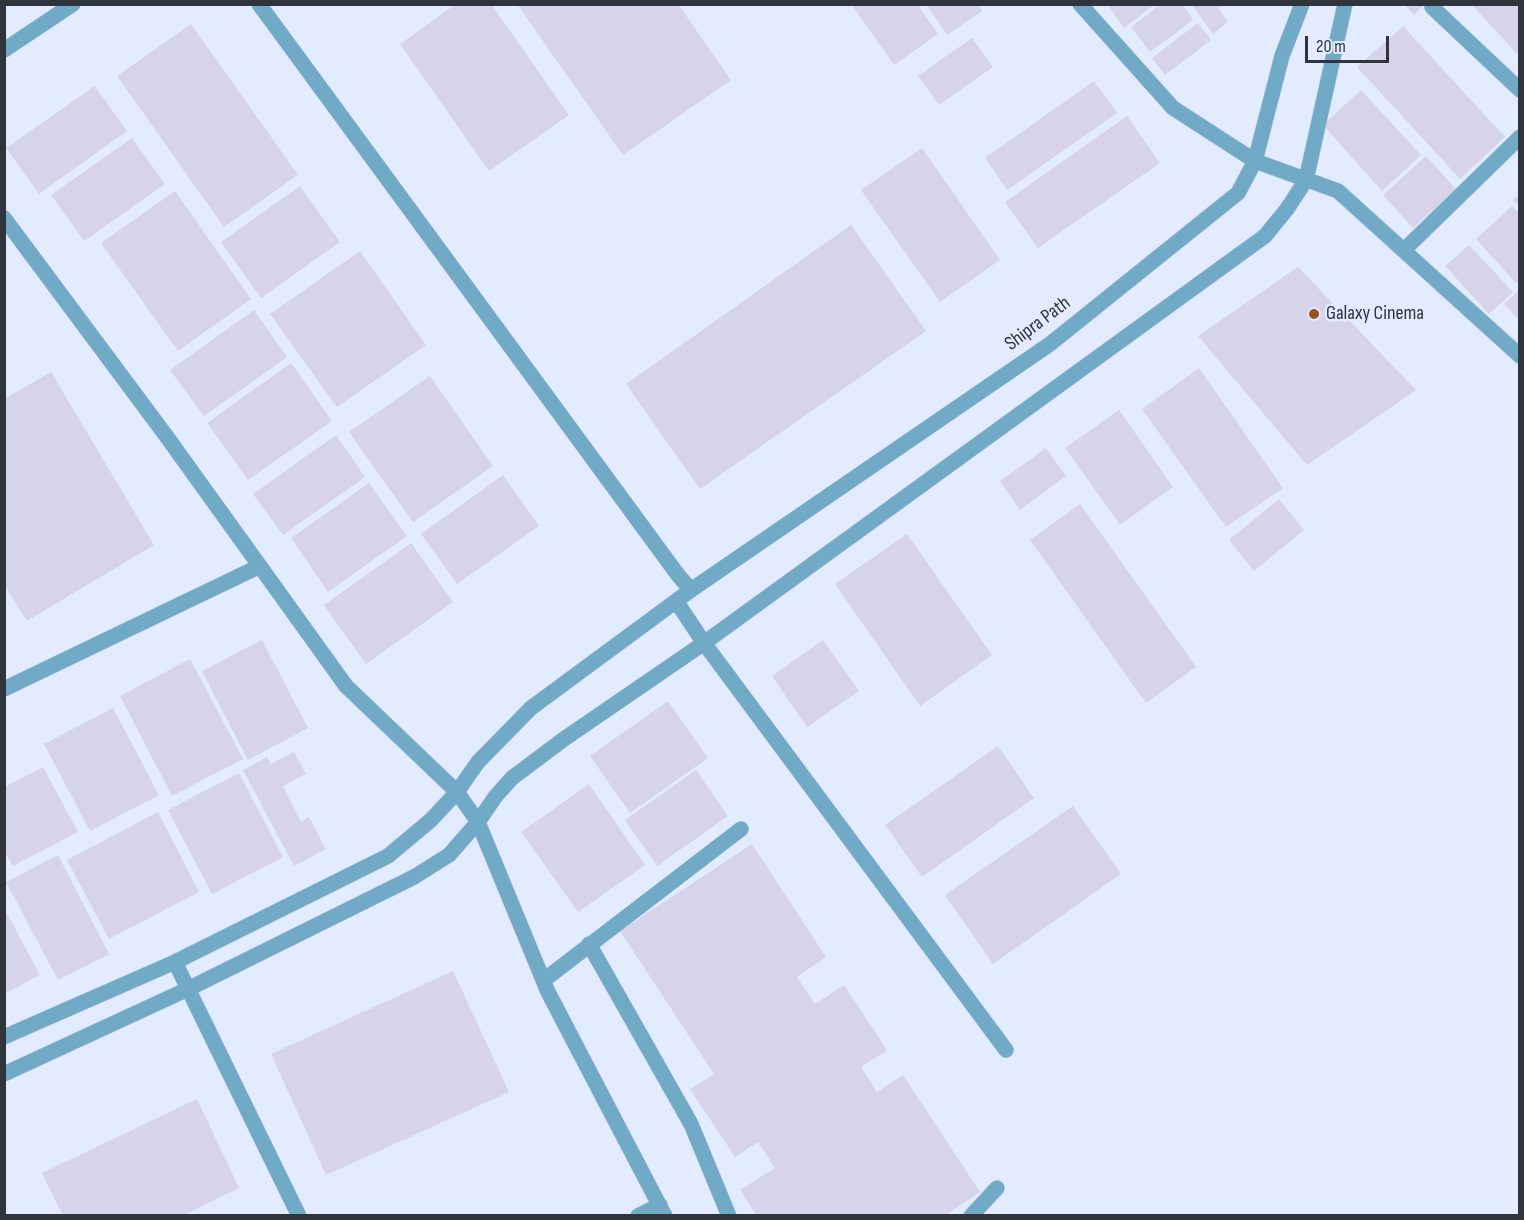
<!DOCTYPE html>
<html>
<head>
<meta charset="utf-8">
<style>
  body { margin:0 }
  #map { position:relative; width:1524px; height:1220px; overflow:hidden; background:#e2ecfe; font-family:"Sofia Sans Condensed",sans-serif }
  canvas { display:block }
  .frame { position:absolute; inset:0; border:6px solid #2f343d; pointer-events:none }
  .scale { position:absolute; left:1305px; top:36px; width:84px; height:27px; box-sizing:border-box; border:3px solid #2f343d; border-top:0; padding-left:8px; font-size:18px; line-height:21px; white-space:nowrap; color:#2f343d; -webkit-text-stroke:4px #e2ecfe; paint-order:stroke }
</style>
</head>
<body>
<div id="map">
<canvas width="1524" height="1220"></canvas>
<div class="frame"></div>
<div class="scale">20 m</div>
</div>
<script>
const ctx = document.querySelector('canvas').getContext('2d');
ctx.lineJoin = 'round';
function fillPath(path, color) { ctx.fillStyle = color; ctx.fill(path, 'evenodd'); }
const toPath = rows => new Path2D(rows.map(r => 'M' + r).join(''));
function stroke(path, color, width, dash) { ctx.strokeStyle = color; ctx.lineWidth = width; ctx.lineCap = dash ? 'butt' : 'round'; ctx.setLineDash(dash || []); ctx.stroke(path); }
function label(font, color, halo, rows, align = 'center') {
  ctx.font = font + ' "Sofia Sans Condensed",sans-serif'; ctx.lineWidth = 5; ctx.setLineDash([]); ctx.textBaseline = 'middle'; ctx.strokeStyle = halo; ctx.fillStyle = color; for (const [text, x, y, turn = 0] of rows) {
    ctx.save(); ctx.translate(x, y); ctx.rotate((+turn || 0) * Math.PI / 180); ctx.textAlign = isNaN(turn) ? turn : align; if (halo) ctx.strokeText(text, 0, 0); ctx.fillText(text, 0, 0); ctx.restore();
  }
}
const building = toPath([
  [456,4,491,4,569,115,489,171,400,44],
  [517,4,678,4,731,80,623,155],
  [851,4,917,4,938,34,894,65],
  [926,4,978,4,982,11,947,35],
  [1107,4,1155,4,1124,28],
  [1161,4,1182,4,1193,20,1150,52,1131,27],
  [1191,4,1223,4,1218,8,1228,22,1213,34],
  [1404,4,1424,4,1414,15],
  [1471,4,1520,4,1520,57],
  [1198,23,1211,40,1165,75,1152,58],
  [191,24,298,175,224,227,117,76],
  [1403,26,1505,137,1460,179,1357,67],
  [972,38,993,67,939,105,918,76],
  [1094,81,1117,113,1007,190,985,158],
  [95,86,127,131,39,194,6,148],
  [1361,90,1421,155,1382,191,1323,125],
  [1127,116,1160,163,1038,248,1005,202],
  [132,138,165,184,84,241,51,195],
  [922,148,1000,260,940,302,861,190],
  [1426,156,1456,189,1413,228,1383,195],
  [300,186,340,242,261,298,221,242],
  [175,191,251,299,178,351,101,243],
  [1520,194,1520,206,1513,200],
  [1512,206,1520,214,1520,280,1516,283,1476,239],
  [851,225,926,331,700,489,626,384],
  [1469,245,1513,292,1489,314,1445,266],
  [360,251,426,345,337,407,270,314],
  [1298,267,1416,390,1307,465,1198,336],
  [1520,289,1520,321,1504,304],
  [254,310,287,357,204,416,170,370],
  [291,363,332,421,248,480,207,423],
  [1199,368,1283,488,1226,527,1142,409],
  [51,372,154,545,27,621,4,584,4,399],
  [430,376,493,466,413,522,349,432],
  [1119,410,1173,487,1120,525,1065,448],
  [336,435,365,477,283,535,253,494],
  [1046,448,1066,476,1020,510,1000,481],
  [503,475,539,526,457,584,421,534],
  [369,483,407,536,328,592,291,538],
  [1279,499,1304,530,1254,571,1229,540],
  [1080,504,1196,667,1146,703,1030,540],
  [907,534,992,655,920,706,835,584],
  [411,543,453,602,366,664,324,605],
  [262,640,308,728,248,760,202,671],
  [823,640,859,691,807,727,772,676],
  [190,659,243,759,172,796,120,696],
  [668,701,708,758,630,813,590,756],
  [113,708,159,795,90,831,44,744],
  [998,746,1034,798,922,877,885,825],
  [294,752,306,774,283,786,301,822,309,817,326,849,294,866,243,770,267,757,271,764],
  [43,767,78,832,13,866,4,851,4,787],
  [696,770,728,816,657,866,625,820],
  [239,773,283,857,212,894,168,810],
  [589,784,645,865,578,912,521,832],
  [1073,806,1121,874,993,964,945,895],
  [158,812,199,892,109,939,67,860],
  [752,844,826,957,797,977,815,1004,844,985,887,1050,861,1067,877,1092,903,1075,980,1192,944,1216,757,1216,740,1190,775,1168,758,1142,735,1157,690,1089,714,1074,620,931],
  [58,855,109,954,58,980,6,882],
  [4,908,40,975,4,994],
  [453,971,509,1092,326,1175,271,1054],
  [197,1099,239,1188,182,1216,63,1216,42,1173]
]);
const minor = toPath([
  [259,4,678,575,691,590],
  [1080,4,1173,108,1255,161,1338,191,1520,356],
  [1432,7,1520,90],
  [4,50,73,4],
  [4,218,167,437,346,686,457,792,478,822,548,992,665,1216],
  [1404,250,1520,137],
  [676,601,704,643,1006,1050],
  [4,689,260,566],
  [589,944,691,1124,729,1216],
  [175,962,299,1216],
  [544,980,741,829],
  [4,1037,175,962,388,856,431,820,457,792,478,762,531,708,691,590,1050,344,1238,193,1255,161,1282,56,1302,4],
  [4,1074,188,989,414,877,449,855,478,822,495,797,512,778,564,739,704,643,1265,236,1287,209,1306,180,1345,4],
  [638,1216,660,1205],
  [971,1216,997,1188]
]);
const markers = [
  [1314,314,6,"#965324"]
];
const poiNames = [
  ["Galaxy Cinema",1326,314]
];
const streetNames = [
  ["Shipra Path",1038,324,-37]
];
fillPath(building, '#d6d3eb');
stroke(minor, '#bec7d7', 16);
stroke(minor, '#71aac7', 15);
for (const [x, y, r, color] of markers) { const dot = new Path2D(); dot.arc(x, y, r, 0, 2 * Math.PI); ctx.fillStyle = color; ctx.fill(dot); stroke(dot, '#e2ecfe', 2); }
label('20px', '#2f343d', '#e2ecfe', poiNames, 'left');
label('20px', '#2f343d', '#e2ecfe', streetNames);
</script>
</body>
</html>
